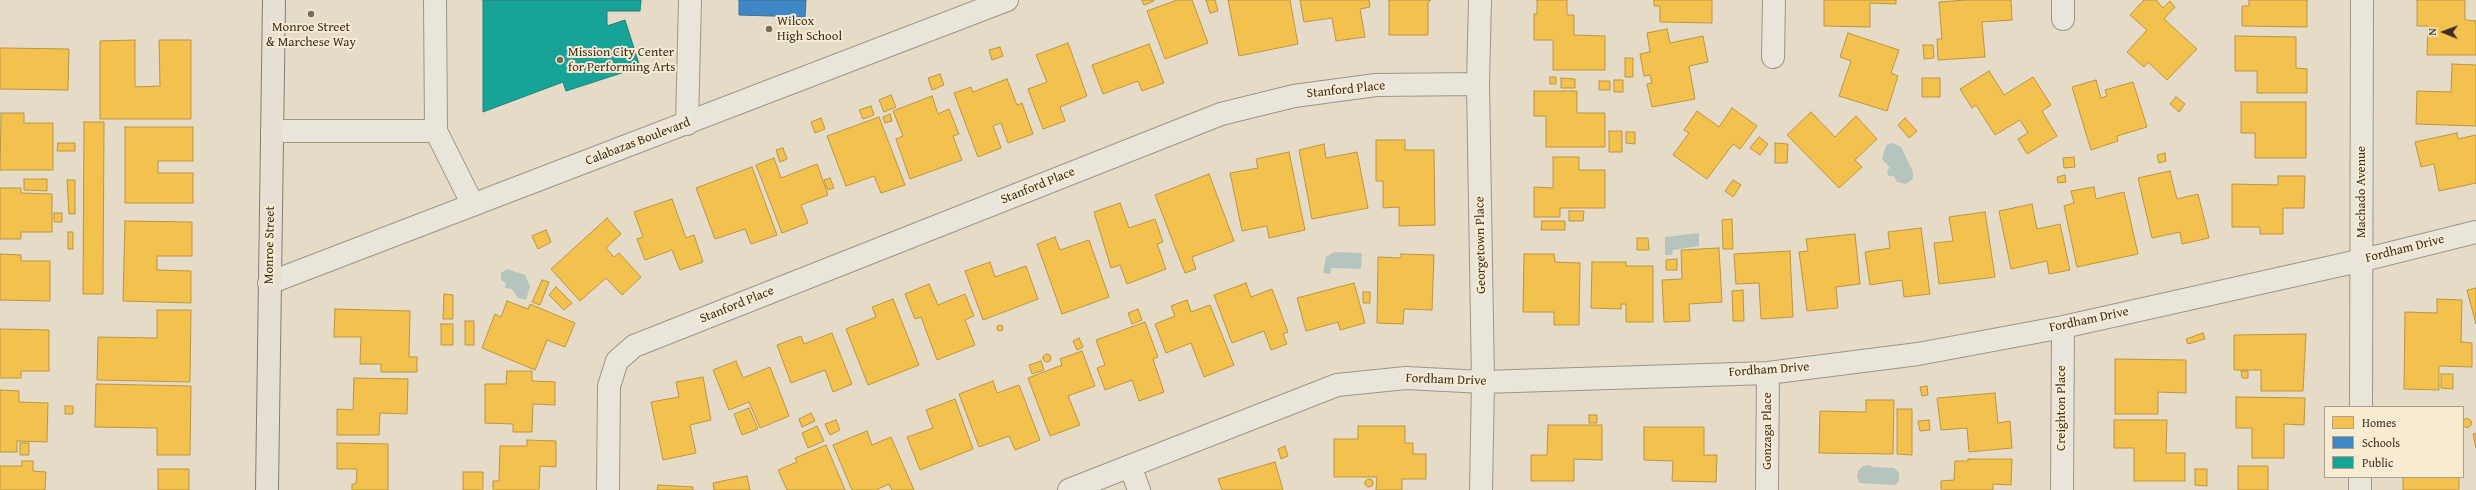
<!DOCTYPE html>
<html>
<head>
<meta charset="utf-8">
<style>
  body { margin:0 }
  #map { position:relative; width:2476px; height:490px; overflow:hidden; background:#e6dbc6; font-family:"Gentium Book Plus",serif }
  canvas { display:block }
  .legend { position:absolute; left:2324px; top:406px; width:140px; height:72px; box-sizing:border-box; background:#f7ebd2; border:1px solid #ada08d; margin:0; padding:5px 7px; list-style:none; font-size:12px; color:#3e2f25 }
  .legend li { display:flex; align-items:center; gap:8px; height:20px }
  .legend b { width:20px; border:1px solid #ada08d }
  .north { position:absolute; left:2424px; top:12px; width:40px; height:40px; -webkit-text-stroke:3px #f7ebd2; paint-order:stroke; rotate:271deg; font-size:11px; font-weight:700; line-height:16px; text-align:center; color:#3e2f25 }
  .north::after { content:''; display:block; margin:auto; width:14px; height:18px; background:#3e2f25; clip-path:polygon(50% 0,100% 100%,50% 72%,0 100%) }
</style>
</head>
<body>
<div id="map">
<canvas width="2476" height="490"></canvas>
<ul class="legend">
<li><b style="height:11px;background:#f2c14e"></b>Homes</li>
<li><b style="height:11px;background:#3f88c5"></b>Schools</li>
<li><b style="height:11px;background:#17a398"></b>Public</li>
</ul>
<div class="north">N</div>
</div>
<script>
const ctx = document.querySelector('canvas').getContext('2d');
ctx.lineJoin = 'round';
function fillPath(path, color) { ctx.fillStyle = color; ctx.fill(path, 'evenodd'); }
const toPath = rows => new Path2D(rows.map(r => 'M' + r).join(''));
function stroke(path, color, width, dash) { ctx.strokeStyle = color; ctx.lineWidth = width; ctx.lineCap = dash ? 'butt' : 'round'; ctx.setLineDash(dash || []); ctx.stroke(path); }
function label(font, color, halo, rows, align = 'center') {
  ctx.font = font + ' "Gentium Book Plus",serif'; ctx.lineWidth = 4; ctx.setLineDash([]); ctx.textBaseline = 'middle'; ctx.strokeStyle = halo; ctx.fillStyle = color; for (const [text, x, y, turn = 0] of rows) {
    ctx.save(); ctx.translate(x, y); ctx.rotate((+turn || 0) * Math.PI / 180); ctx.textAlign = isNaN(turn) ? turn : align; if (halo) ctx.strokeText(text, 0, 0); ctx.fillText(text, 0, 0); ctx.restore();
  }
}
const water = toPath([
  [1893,143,1901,147,1913,172,1913,179,1906,184,1897,182,1894,176,1888,176,1887,170,1890,168,1882,159,1886,145],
  [1699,233,1699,246,1673,250,1672,255,1665,255,1665,237],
  [1334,252,1362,253,1361,269,1331,268,1330,274,1323,273,1326,257],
  [507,269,525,275,530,286,526,300,518,298,512,289,505,288,506,283,501,280,501,273],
  [1869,465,1872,467,1894,468,1899,473,1899,480,1896,485,1859,483,1857,476,1858,471,1863,466]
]);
const homes = toPath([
  [1142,0,1154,0,1154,1,1144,5,1142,0],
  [1177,0,1192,0,1208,43,1165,59,1147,11,1177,0],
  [1206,0,1215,0,1218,11,1210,13,1206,0],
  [1228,0,1290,0,1298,44,1239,56,1228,0],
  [1300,0,1369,0,1370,7,1360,9,1365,37,1336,41,1332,18,1304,22,1300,0],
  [1389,0,1431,0,1428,2,1428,35,1389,35,1389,0],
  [1537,0,1567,0,1567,15,1574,15,1574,35,1605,36,1605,70,1553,70,1553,40,1534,40,1534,14,1537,14,1537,0],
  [1654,0,1712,0,1712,23,1660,22,1660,6,1654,6,1654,0],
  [1824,0,1896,0,1896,4,1870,3,1870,27,1824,26,1824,0],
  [1967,0,2011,0,2012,20,1982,22,1985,57,1938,60,1937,39,1942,39,1939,2,1967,0],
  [2144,0,2156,0,2163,8,2170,1,2175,7,2164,19,2197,49,2167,80,2148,62,2144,67,2127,52,2147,30,2130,15,2144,0],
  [2249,0,2307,0,2307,27,2242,26,2242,6,2249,6,2249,0],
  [2417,0,2465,0,2465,20,2476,21,2476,55,2427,55,2428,26,2417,26,2417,0],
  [1667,29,1670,43,1703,36,1708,62,1689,66,1695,99,1652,107,1647,84,1652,83,1650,75,1644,76,1640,54,1650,52,1647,33,1667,29],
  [1848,33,1899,50,1891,73,1898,76,1887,111,1839,96,1851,61,1840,57,1848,33],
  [2235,36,2296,37,2296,68,2307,69,2307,93,2257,93,2257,71,2235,71,2235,36],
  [135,40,135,87,160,86,159,40,191,40,191,119,100,119,100,41,135,40],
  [1068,43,1087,96,1060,107,1065,121,1043,129,1028,89,1047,82,1036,55,1068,43],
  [1149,44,1164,83,1142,91,1138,81,1103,94,1092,65,1149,44],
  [1923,45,1933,45,1934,58,1924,59,1923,45],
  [1000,47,1003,56,992,60,989,50,1000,47],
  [0,48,69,49,68,90,0,89,0,48],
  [1625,58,1633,58,1633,77,1625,77,1625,58],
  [2452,64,2476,65,2476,126,2416,124,2417,91,2451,92,2452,64],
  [1989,71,2004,95,2033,77,2051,105,2042,111,2057,136,2027,154,2018,139,2028,133,2020,120,1995,135,1976,105,1972,108,1960,89,1989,71],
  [940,74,944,85,932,90,928,78,940,74],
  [1550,77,1556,77,1556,84,1550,84,1550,77],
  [1561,78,1575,79,1575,88,1561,88,1561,78],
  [1922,78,1940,78,1940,97,1922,97,1922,78],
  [1007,79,1017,105,1022,103,1033,134,1008,143,1001,123,993,126,1001,148,978,157,954,93,971,87,973,92,1007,79],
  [1614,80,1623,80,1623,92,1614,92,1614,80],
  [2096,80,2101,98,2107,96,2105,90,2133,82,2147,127,2117,136,2118,141,2091,150,2072,87,2096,80],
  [1599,81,1610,81,1610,90,1599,90,1599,81],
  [1534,91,1577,91,1577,113,1605,113,1605,147,1546,147,1546,116,1534,116,1534,91],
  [891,95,896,107,884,112,879,100,891,95],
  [932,96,938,114,949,109,959,134,953,136,962,160,910,179,896,139,903,136,893,111,932,96],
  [2176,97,2185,104,2179,112,2170,104,2176,97],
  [2241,102,2306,102,2306,158,2255,158,2255,133,2241,133,2241,102],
  [871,106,874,115,863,119,859,110,871,106],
  [1732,108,1757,126,1740,149,1733,144,1707,179,1673,155,1689,133,1684,130,1697,111,1719,127,1732,108],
  [1811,112,1835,137,1856,116,1877,139,1855,160,1862,167,1839,188,1787,135,1811,112],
  [1,113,24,113,24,123,53,123,53,170,0,170,1,113],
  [890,114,892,121,885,123,883,117,890,114],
  [879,117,905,185,881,193,874,176,846,186,827,136,879,117],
  [821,118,825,129,815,133,811,122,821,118],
  [1905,118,1917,131,1909,138,1898,125,1905,118],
  [84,122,104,122,103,294,83,294,84,122],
  [125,127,193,127,193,161,158,161,158,173,193,173,193,203,125,203,125,127],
  [1609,131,1622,131,1622,152,1609,152,1609,131],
  [1626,132,1635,132,1635,144,1626,143,1626,132],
  [2457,133,2458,139,2476,135,2476,183,2439,191,2434,164,2421,167,2415,142,2457,133],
  [1759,137,1768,144,1760,155,1750,148,1759,137],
  [1376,140,1405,140,1405,150,1434,150,1435,225,1399,226,1399,207,1383,208,1383,181,1376,181,1376,140],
  [58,143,75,143,75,151,57,151,58,143],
  [1775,143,1788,144,1787,163,1775,163,1775,143],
  [1324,144,1326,158,1357,152,1368,208,1312,219,1299,150,1324,144],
  [783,148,787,159,780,162,776,150,783,148],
  [1289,152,1305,230,1269,238,1267,226,1242,231,1230,173,1258,168,1256,159,1289,152],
  [2165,153,2166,161,2159,163,2157,155,2165,153],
  [1553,157,1579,157,1579,170,1605,170,1605,208,1560,208,1560,217,1534,217,1534,187,1553,188,1553,157],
  [2074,157,2075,167,2064,168,2063,158,2074,157],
  [774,158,781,178,817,164,828,195,801,205,808,223,782,233,756,165,774,158],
  [752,167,777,235,751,244,745,229,715,239,696,188,752,167],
  [2170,171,2177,199,2198,194,2209,238,2182,244,2180,232,2152,238,2138,178,2170,171],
  [1209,174,1234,241,1192,257,1196,269,1185,273,1155,195,1209,174],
  [2065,175,2066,182,2058,183,2057,177,2065,175],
  [2278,176,2305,176,2304,208,2283,208,2283,234,2260,234,2260,227,2232,227,2232,184,2278,185,2278,176],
  [830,178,834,188,828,190,824,180,830,178],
  [24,179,47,179,47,191,24,190,24,179],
  [67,180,75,180,75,214,69,214,67,180],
  [1733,180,1741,185,1733,197,1725,191,1733,180],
  [2094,187,2096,199,2124,192,2138,254,2077,267,2064,206,2074,203,2071,191,2094,187],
  [0,188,21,188,21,193,52,194,52,232,21,232,21,239,0,239,0,188],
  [672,199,686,238,694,235,703,262,680,270,672,250,645,260,637,239,643,237,634,212,672,199],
  [1120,203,1129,228,1155,219,1163,242,1157,244,1166,269,1127,284,1120,265,1111,268,1094,212,1120,203],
  [2032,204,2037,229,2060,224,2070,270,2049,274,2047,261,2011,269,1999,211,2032,204],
  [1569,211,1584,211,1583,221,1569,221,1569,211],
  [1985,212,1995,277,1939,284,1934,243,1953,241,1949,217,1985,212],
  [54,213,62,213,62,222,54,222,54,213],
  [607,218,621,234,606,248,614,257,619,253,641,277,622,295,606,278,580,301,551,269,607,218],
  [1732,219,1733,249,1723,249,1722,220,1732,219],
  [125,221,192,222,192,256,157,256,157,270,191,271,191,303,123,301,125,221],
  [1542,221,1565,221,1565,230,1541,230,1542,221],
  [1921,228,1930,294,1904,297,1902,280,1870,285,1865,252,1890,248,1888,232,1921,228],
  [546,230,551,242,538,249,532,236,546,230],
  [68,232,73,232,73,249,68,249,68,232],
  [1855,234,1860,284,1836,287,1838,308,1807,311,1799,252,1808,251,1806,239,1855,234],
  [1055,237,1060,250,1089,240,1109,297,1062,314,1037,244,1055,237],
  [1637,238,1648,238,1649,250,1637,250,1637,238],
  [1719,248,1722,302,1689,304,1690,321,1664,322,1662,280,1682,279,1681,250,1719,248],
  [1790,251,1793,317,1761,319,1759,283,1736,284,1734,254,1790,251],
  [0,254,21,255,21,261,50,261,50,301,0,300,0,254],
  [1401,254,1434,255,1432,310,1404,309,1403,324,1377,323,1378,257,1401,258,1401,254],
  [1524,254,1554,254,1555,262,1580,263,1579,325,1554,325,1554,312,1523,312,1524,254],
  [1677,259,1677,270,1666,270,1666,260,1677,259],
  [990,262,995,277,1026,266,1038,299,983,320,965,271,990,262],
  [1592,262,1626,262,1626,266,1653,266,1653,322,1626,322,1626,304,1621,304,1621,309,1591,308,1592,262],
  [542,280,549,282,540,305,532,302,542,280],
  [1246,283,1251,297,1272,289,1288,332,1283,334,1287,344,1271,350,1264,331,1232,343,1214,295,1246,283],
  [1354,283,1365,323,1340,330,1338,322,1306,331,1297,298,1354,283],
  [929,284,938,305,965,294,974,316,965,320,975,345,937,360,921,317,915,319,905,294,929,284],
  [556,287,572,303,564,310,549,295,556,287],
  [2476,288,2476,324,2467,290,2476,288],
  [1743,290,1744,321,1733,321,1732,291,1743,290],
  [1363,292,1370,292,1370,303,1363,303,1363,292],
  [444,294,453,295,453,319,443,319,444,294],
  [893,299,919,365,868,385,846,329,876,317,872,307,893,299],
  [2437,299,2462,300,2461,342,2472,343,2472,367,2439,366,2439,390,2404,389,2405,312,2437,313,2437,299],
  [1187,300,1191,312,1210,305,1234,365,1204,377,1191,343,1166,353,1155,324,1175,316,1171,306,1187,300],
  [507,301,528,309,530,304,575,323,565,347,547,340,535,370,482,348,495,314,501,317,507,301],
  [335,309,410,311,409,357,417,357,417,372,381,372,381,364,360,364,361,337,334,337,335,309],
  [1138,309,1142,320,1132,324,1128,313,1138,309],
  [157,310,191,310,190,382,97,380,98,337,157,338,157,310],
  [465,321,474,321,474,345,465,345,465,321],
  [1145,322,1158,357,1153,359,1164,392,1139,401,1132,380,1105,390,1097,368,1105,365,1096,340,1145,322],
  [441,324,453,324,453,345,441,345,441,324],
  '997 328a3 3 0 1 1 6 0a3 3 0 1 1-6 0Z',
  [0,329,49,330,49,371,21,371,21,378,0,378,0,329],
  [832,333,852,384,833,392,825,370,791,383,777,345,801,336,804,344,832,333],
  [2203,333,2205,339,2188,344,2186,339,2203,333],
  [2306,334,2303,391,2261,391,2261,370,2234,370,2234,335,2306,334],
  [1079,338,1083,347,1077,350,1073,341,1079,338],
  [1082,351,1095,386,1068,396,1080,425,1050,436,1028,378,1062,365,1060,359,1082,351],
  '1043 358a4 4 0 1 1 8 0a4 4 0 1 1-8 0Z',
  [2115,359,2186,360,2186,393,2158,392,2158,414,2115,414,2115,359],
  [736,361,743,378,770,367,789,416,760,428,749,402,729,410,713,370,736,361],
  [1041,361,1044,370,1032,374,1029,365,1041,361],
  [507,371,532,371,532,381,555,382,555,405,533,404,532,432,513,432,513,424,485,423,485,384,506,384,507,371],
  [2241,371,2248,371,2248,378,2242,378,2241,371],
  [2441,374,2453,374,2453,389,2441,388,2441,374],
  [703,377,711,420,690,425,696,453,663,460,651,402,679,397,676,382,703,377],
  [354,378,408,379,407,414,380,413,379,435,337,435,337,409,353,410,354,378],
  [993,381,997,393,1019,385,1040,440,1015,450,1009,436,979,447,959,394,993,381],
  [96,384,191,386,190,455,157,455,157,428,95,427,96,384],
  [1927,386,1928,395,1922,396,1920,387,1927,386],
  [0,390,19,391,19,402,48,403,47,442,17,441,17,452,0,452,0,390],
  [1995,393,1998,423,2010,421,2012,448,1969,452,1967,428,1941,430,1937,398,1995,393],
  [2236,397,2305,398,2304,425,2284,424,2284,458,2252,458,2252,428,2236,428,2236,397],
  [955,399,973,449,920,470,907,437,933,428,926,410,955,399],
  [1866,400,1894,400,1893,454,1819,453,1820,411,1866,412,1866,400],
  [65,406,73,406,73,414,65,414,65,406],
  [749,408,758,429,742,435,734,414,749,408],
  [1897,409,1912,409,1912,455,1897,454,1897,409],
  [811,413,815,421,802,427,799,419,811,413],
  [1589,415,1597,415,1597,423,1589,423,1589,415],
  '2462.5 423a4.5 4.5 0 1 1 9 0a4.5 4.5 0 1 1-9 0Z',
  [836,420,840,430,830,435,825,424,836,420],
  [1929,420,1930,430,1920,431,1918,421,1929,420],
  [2114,420,2167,420,2166,453,2185,453,2185,481,2134,481,2134,448,2114,448,2114,420],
  [1548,425,1602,425,1602,460,1574,459,1574,481,1531,481,1531,455,1547,455,1548,425],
  [817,426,824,441,808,448,802,433,817,426],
  [1358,426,1405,426,1405,443,1413,443,1413,454,1426,454,1426,479,1402,479,1402,490,1376,490,1377,477,1334,477,1334,439,1358,439,1358,426],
  [1644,427,1704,427,1704,455,1717,455,1716,482,1672,481,1673,461,1644,460,1644,427],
  [867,431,872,445,891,437,914,490,892,490,889,484,876,490,852,490,833,445,867,431],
  [2476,433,2476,448,2473,434,2476,433],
  [527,440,556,441,556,467,540,466,539,490,493,490,493,481,499,481,500,446,527,446,527,440],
  [20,443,29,443,29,455,20,455,20,443],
  [337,443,388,444,388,490,352,490,352,484,356,484,357,469,337,469,337,443],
  [826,445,845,490,787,490,778,470,797,462,795,458,826,445],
  [1285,446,1288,456,1281,459,1278,449,1285,446],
  [1968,459,2012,459,2011,485,1993,484,1993,490,1941,490,1941,481,1954,480,1955,461,1968,461,1968,459],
  [22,461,33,461,33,471,46,472,45,490,0,490,0,466,22,466,22,461],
  [1275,462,1283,490,1222,490,1218,479,1275,462],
  [2238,466,2268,466,2268,490,2238,490,2238,466],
  [158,469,189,469,189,490,158,490,158,469],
  [2195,469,2207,469,2207,486,2195,485,2195,469],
  [463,472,483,472,483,490,463,490,463,472],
  [747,476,750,490,714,490,713,483,747,476],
  [2403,477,2459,477,2459,490,2403,490,2403,477],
  '1365 483a4 4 0 1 1 8 0a4 4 0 1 1-8 0Z',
  [658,485,693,487,693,490,657,490,658,485]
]);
const schools = toPath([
  [739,0,806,0,805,17,739,15,739,0]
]);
const public = toPath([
  [483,0,641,0,640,11,607,11,607,26,625,20,640,67,566,91,563,82,483,112,483,0]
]);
const minor = toPath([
  [435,0,436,131,473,205],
  [1480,0,1478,84,1483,382,1481,490],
  [2063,19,2063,0],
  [1773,57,1774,0],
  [687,124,690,0],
  [272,131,436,131],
  [269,283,1007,0],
  [2361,407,2362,0],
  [1130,466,1139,490],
  [608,490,609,386,617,361,634,346,1221,114,1294,96,1376,85,1478,84],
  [1069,490,1337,385,1406,378,1483,382,1768,373,1918,354,2063,327,2363,260,2476,232],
  [1767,490,1768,373],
  [2062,490,2063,327],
  [2360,490,2360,477]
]);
const major = toPath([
  [267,490,274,0]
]);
const markers = [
  [311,14,4,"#796b5d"],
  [769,29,4,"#796b5d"],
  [560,60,4,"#796b5d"]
];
const poiNames = [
  ["Wilcox",777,22],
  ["High School",777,37],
  ["Monroe Street",311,28,"center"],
  ["& Marchese Way",311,43,"center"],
  ["Mission City Center",568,53],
  ["for Performing Arts",568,68]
];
const streetNames = [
  ["Stanford Place",1346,90,-6],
  ["Calabazas Boulevard",638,142,-21],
  ["Stanford Place",1038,186,-22],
  ["Machado Avenue",2362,192,-90],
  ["Monroe Street",270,245,-89],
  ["Georgetown Place",1481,245,-91],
  ["Fordham Drive",2405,249,-14],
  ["Stanford Place",737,305,-22],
  ["Fordham Drive",2089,320,-12],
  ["Fordham Drive",1769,370,-4],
  ["Fordham Drive",1446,380,2],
  ["Creighton Place",2062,408,-90],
  ["Gonzaga Place",1768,431,-90]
];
fillPath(water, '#b6c4be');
fillPath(homes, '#f2c14e');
stroke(homes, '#bc9542', 1);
fillPath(schools, '#3f88c5');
stroke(schools, '#3f6d95', 1);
fillPath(public, '#17a398');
stroke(public, '#238076', 1);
stroke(minor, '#9c9588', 24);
stroke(major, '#857e72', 24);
stroke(minor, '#eae5da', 22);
stroke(major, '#e6e0d4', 22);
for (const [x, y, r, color] of markers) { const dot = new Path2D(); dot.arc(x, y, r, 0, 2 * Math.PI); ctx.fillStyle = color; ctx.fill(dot); stroke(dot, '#f7ebd2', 1.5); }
label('13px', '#3e2f25', '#f7ebd2', poiNames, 'left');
label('13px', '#3e2f25', '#f7ebd2', streetNames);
</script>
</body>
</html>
